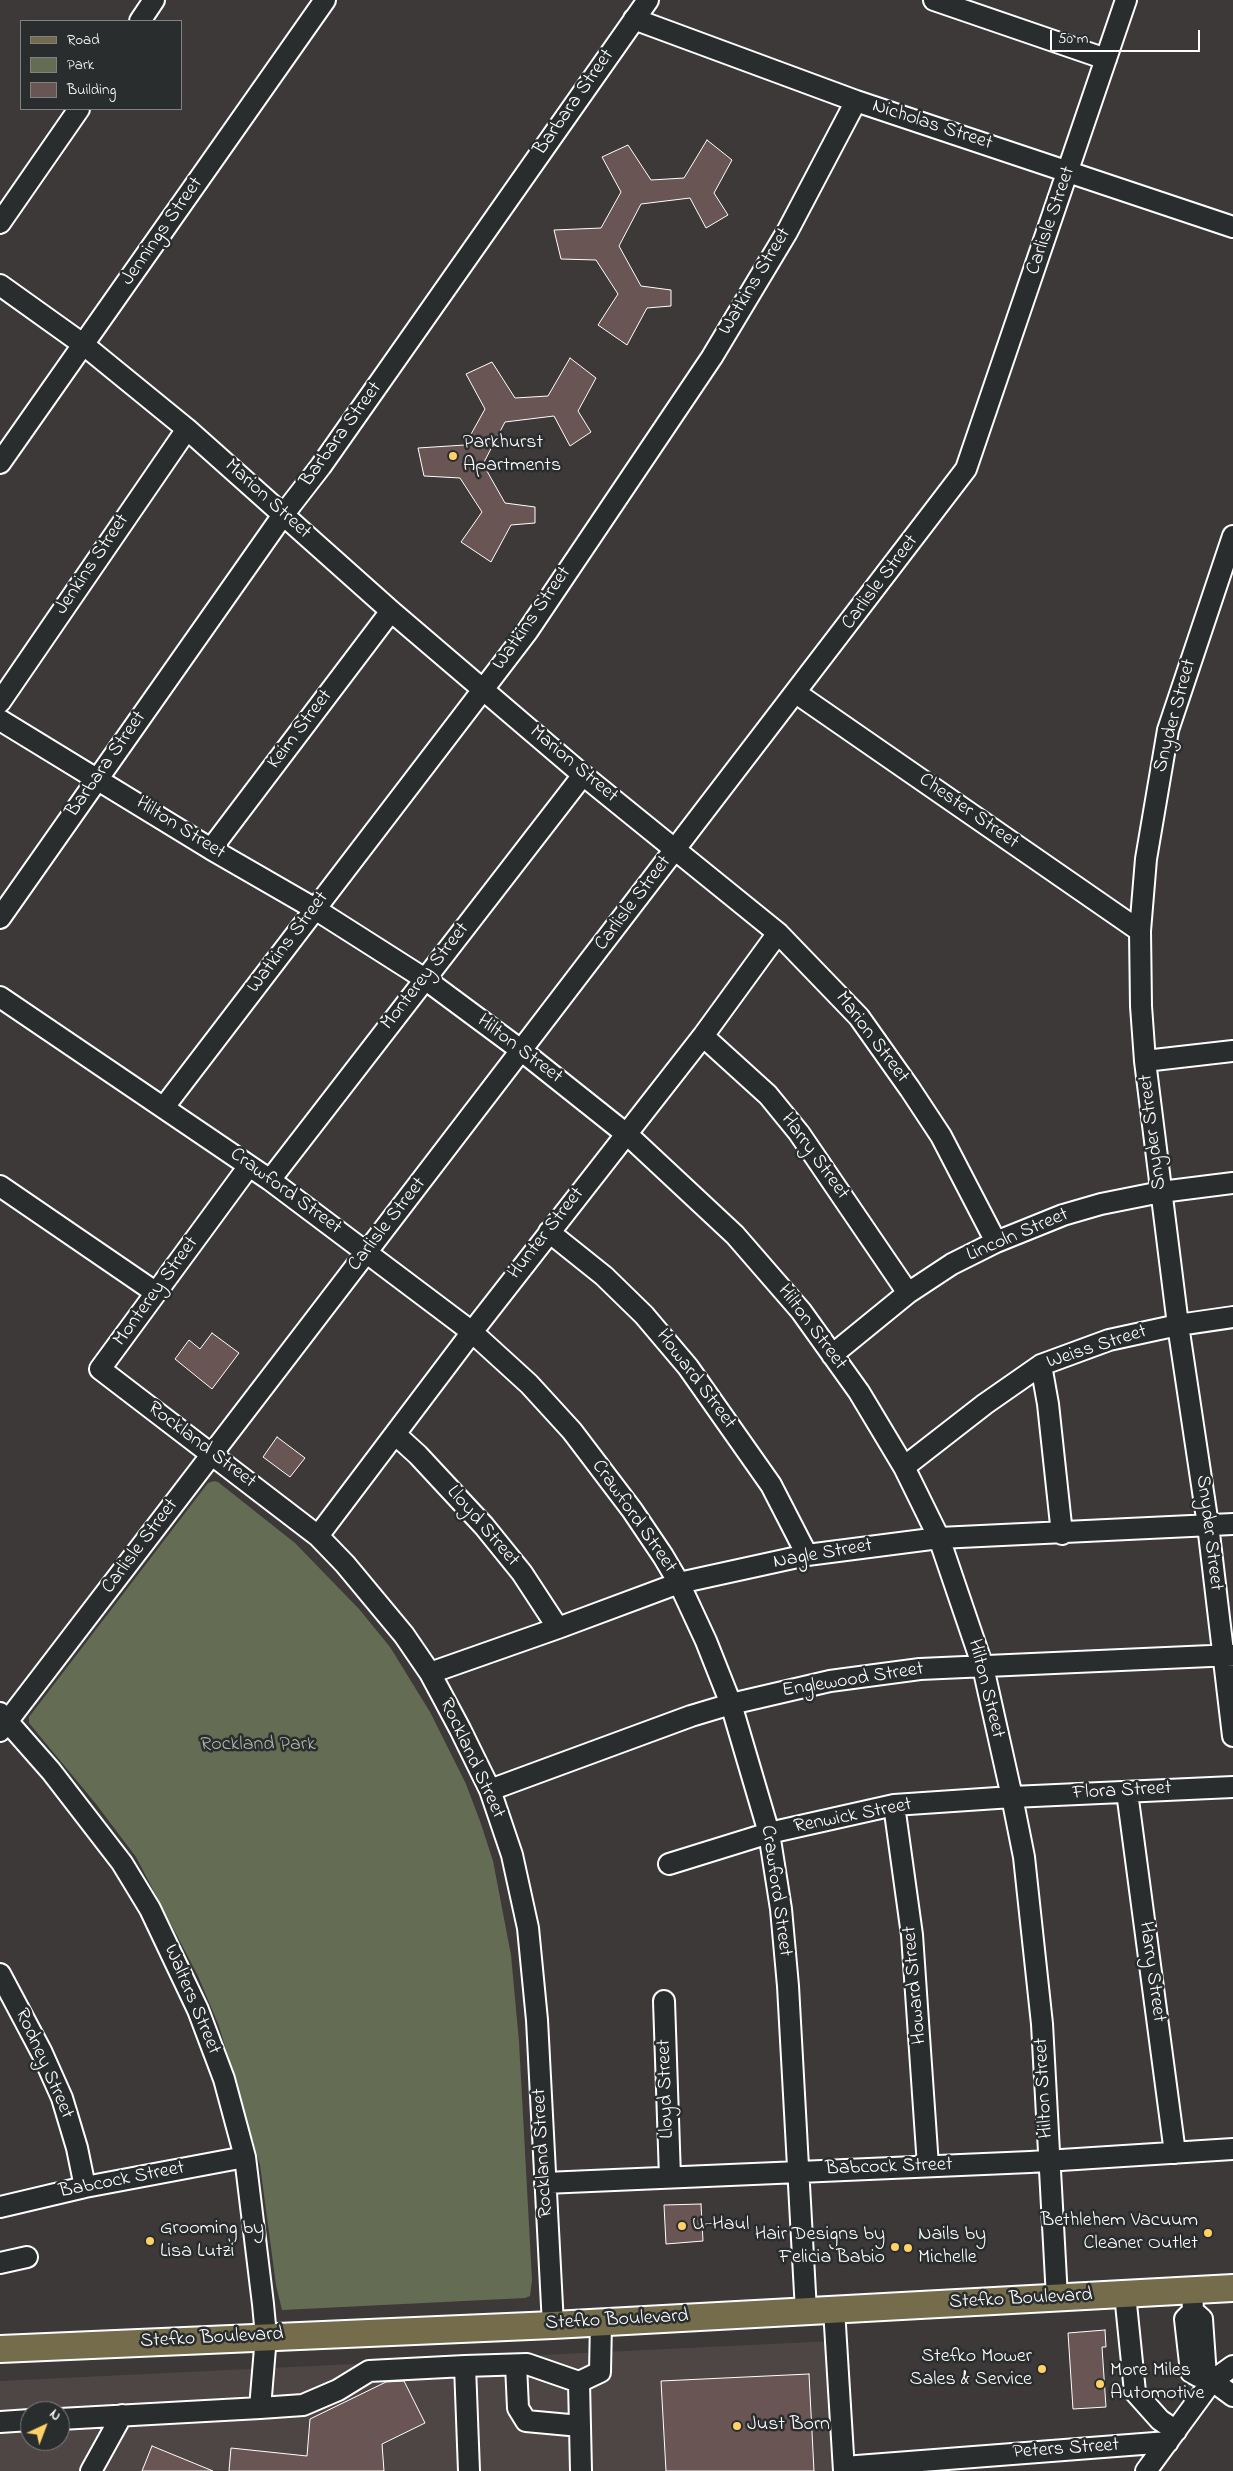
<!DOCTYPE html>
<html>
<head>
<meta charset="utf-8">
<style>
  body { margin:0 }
  #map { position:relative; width:1233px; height:2471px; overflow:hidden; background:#3d3939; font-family:"Indie Flower",sans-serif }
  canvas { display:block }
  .legend { position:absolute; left:20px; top:20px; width:162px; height:90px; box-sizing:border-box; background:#2a2d2e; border:1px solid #7f8182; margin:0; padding:6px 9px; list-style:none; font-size:15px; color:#fff }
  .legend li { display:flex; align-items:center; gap:10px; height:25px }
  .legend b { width:25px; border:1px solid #7f8182 }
  .north { position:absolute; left:20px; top:2401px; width:50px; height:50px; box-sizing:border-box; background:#2a2d2e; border:1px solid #7f8182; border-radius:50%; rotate:43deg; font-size:14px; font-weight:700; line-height:20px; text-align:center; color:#fff }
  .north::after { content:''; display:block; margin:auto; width:18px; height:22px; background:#ffd166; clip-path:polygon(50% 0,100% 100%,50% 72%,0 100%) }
  .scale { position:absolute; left:1050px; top:30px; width:150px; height:22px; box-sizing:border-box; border:2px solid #fff; border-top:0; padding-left:6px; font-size:15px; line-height:18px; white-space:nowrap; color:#fff; -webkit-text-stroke:4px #2a2d2e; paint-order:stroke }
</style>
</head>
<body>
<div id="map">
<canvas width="1233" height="2471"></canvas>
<ul class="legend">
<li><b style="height:6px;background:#746c4b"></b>Road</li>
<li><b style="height:14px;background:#646d53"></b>Park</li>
<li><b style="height:14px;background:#695654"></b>Building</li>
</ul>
<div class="north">N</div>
<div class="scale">50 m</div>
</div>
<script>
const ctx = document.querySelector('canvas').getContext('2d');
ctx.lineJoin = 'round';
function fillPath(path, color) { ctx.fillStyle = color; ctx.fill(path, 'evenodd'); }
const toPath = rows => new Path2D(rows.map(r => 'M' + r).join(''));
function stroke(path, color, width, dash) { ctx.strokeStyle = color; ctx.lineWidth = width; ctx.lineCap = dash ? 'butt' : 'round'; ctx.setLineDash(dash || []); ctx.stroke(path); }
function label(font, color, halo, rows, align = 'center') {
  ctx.font = font + ' "Indie Flower",sans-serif'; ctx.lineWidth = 5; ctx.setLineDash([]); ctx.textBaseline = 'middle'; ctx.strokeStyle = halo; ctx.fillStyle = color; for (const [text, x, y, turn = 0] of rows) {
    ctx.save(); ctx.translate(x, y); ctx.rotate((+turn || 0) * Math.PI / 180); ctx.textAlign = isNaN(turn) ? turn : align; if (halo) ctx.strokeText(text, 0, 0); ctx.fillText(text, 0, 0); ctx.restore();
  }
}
const built = toPath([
  [834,2341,841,2471,0,2471,0,2381],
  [30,2411,60,2411,60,2441,30,2441]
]);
const green = toPath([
  [214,1481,218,1482,295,1543,359,1609,390,1647,430,1712,466,1784,481,1824,493,1861,511,1955,519,2042,532,2280,530,2296,525,2298,282,2310,276,2285,260,2165,219,2026,198,1976,136,1857,96,1804,29,1723,29,1717,208,1483]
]);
const building = toPath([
  [707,140,732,160,714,193,728,215,706,228,690,198,641,204,619,246,641,286,671,290,671,306,647,308,627,345,598,325,618,294,596,260,561,259,554,230,601,228,621,192,602,157,628,145,651,180,684,178,707,140],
  [570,358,596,378,578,411,591,432,570,446,554,416,505,422,483,464,505,503,535,507,535,523,511,525,491,562,461,542,482,512,460,478,424,476,418,448,465,445,485,409,466,374,492,362,515,398,548,396,570,358],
  [212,1333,239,1353,212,1389,175,1359,189,1340,200,1349,212,1333],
  [277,1437,305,1458,290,1477,263,1457,277,1437],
  [701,2204,703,2241,666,2244,664,2205,701,2204],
  [1105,2330,1106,2347,1102,2347,1106,2407,1073,2409,1068,2333,1105,2330],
  [809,2374,814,2471,666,2471,661,2381,809,2374],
  [404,2381,425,2423,382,2444,384,2471,229,2471,231,2448,307,2456,310,2419,386,2382,404,2381],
  [152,2446,213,2471,142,2471,152,2446]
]);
const minor = toPath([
  [934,0,1106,59],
  [634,19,856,101,1233,227],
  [140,21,154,0],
  [0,223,79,109],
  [0,285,84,345,187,429,391,611,583,775,778,933,859,1017,910,1089,941,1136,996,1242],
  [0,463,325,0],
  [1233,536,1168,730,1146,859,1140,931,1141,1006,1145,1061,1178,1325,1208,1525,1233,1736],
  [796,693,1140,931],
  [0,702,187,429],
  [0,720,211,849,315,909,425,979,522,1051,630,1137,735,1235,801,1311,859,1392,904,1467,939,1538,983,1667,1012,1797,1024,1857,1042,2024,1057,2298],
  [211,849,391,611],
  [0,918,283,515,321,466,648,0],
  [0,997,270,1180,472,1332,529,1384,572,1431,632,1510,663,1556,679,1583,706,1641,731,1704,769,1833,781,1909,788,1986,806,2311],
  [703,1036,768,1095,799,1133,908,1293],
  [1145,1061,1233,1051],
  [164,1107,527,632,712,357,787,232,856,101],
  [249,1166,100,1369,318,1536,345,1564,404,1635,430,1673,460,1729,490,1790,512,1855,528,1928,537,2020,553,2325],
  [270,1180,583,775],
  [0,1186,155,1292],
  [549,1232,604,1276,644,1315,688,1367,771,1485,807,1555],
  [832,1355,908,1293,952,1264,996,1242,1063,1215,1101,1204,1161,1192,1233,1183],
  [1041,1365,1048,1404,1062,1534],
  [395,1434,418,1455,484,1526,522,1573,558,1628],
  [904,1467,985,1404,1041,1365,1109,1340,1178,1325,1233,1317],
  [318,1536,472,1332,703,1036,778,933],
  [430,1673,558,1628,679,1583,807,1555,939,1538,1233,1524],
  [0,1713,51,1771,122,1863,150,1909,198,2010,224,2079,245,2157,263,2304,266,2336,260,2408,60,2419],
  [0,1731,966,469,1126,0],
  [490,1790,691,1716,731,1704,830,1681,920,1669,1233,1655],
  [1127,1792,1175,2153],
  [894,1805,912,1935,928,2166],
  [669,1864,769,1833,894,1805,1012,1797,1233,1787],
  [0,1974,42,2053,62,2098,77,2148,85,2187],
  [664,2001,670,2177],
  [545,2183,1030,2162,1233,2149],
  [0,2207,85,2187,245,2157],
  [0,2263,27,2257],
  [1192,2289,1193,2311,1185,2319,1191,2372,1198,2376,1206,2376,1233,2396],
  [1125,2294,1135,2392,1160,2420,1176,2431],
  [834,2309,844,2471],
  [1193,2311,1202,2319,1206,2376],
  [516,2365,518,2408,526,2421,580,2426],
  [465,2366,527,2364,579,2382],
  [260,2408,303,2405,338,2390,369,2371,465,2366,469,2471],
  [0,2422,30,2420],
  [844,2467,1168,2442],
  [91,2471,122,2415],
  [581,2471,579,2382,600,2372,601,2322],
  [1146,2471,1212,2381,1233,2366]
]);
const major = toPath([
  [0,2349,553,2325,1233,2288]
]);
const markers = [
  [453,456,5,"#ffd166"],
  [682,2226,5,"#ffd166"],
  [1208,2233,5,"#ffd166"],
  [150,2241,5,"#ffd166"],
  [895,2247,5,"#ffd166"],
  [908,2248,5,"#ffd166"],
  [1042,2369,5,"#ffd166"],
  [1100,2384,5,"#ffd166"],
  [737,2426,5,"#ffd166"]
];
const streetNames = [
  ["Barbara Street",575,103,-55],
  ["Nicholas Street",932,126,18],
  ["Carlisle Street",1052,221,-71],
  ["Jennings Street",163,232,-55],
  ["Watkins Street",756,282,-59],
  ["Barbara Street",342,435,-54],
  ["Marion Street",267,500,42],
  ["Jenkins Street",93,565,-56],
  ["Carlisle Street",881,583,-53],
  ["Watkins Street",533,619,-55],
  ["Snyder Street",1176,716,-75],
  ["Keim Street",301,730,-53],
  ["Barbara Street",107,765,-55],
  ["Marion Street",573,765,40],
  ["Chester Street",968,812,35],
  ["Hilton Street",180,829,32],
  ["Carlisle Street",634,904,-53],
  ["Watkins Street",289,943,-53],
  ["Monterey Street",426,977,-52],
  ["Marion Street",871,1038,53],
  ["Hilton Street",519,1050,37],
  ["Snyder Street",1154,1132,-97],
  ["Harry Street",814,1157,54],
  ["Crawford Street",285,1192,36],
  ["Carlisle Street",388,1225,-52],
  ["Hunter Street",547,1234,-52],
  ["Lincoln Street",1018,1236,-23],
  ["Monterey Street",157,1292,-54],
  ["Hilton Street",811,1328,53],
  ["Weiss Street",1097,1348,-18],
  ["Howard Street",695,1380,53],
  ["Rockland Street",201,1446,37],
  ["Crawford Street",633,1517,55],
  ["Lloyd Street",482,1527,49],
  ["Snyder Street",1208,1533,83],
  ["Carlisle Street",141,1547,-53],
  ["Nagle Street",823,1555,-10],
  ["Englewood Street",853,1681,-9],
  ["Hilton Street",985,1689,76],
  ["Rockland Street",471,1759,65],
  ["Flora Street",1122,1792,-3],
  ["Renwick Street",853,1817,-11],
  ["Crawford Street",775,1891,82],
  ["Harry Street",1151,1972,82],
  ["Howard Street",916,1985,-95],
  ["Walters Street",191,2000,67],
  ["Rodney Street",43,2064,66],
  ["Hilton Street",1045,2088,-93],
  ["Lloyd Street",667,2089,-92],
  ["Rockland Street",544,2153,-93],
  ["Babcock Street",889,2168,-2],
  ["Babcock Street",122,2181,-11],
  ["Stefko Boulevard",1021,2300,-3],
  ["Stefko Boulevard",617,2321,-3],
  ["Stefko Boulevard",212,2339,-3],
  ["Peters Street",1066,2450,-4]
];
const poiNames = [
  ["Parkhurst",463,444],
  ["Apartments",463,467],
  ["Bethlehem Vacuum",1198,2222,"right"],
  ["Cleaner Outlet",1198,2245,"right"],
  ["U-Haul",692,2226],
  ["Grooming by",160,2230],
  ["Lisa Lutzi",160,2253],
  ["Hair Designs by",885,2236,"right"],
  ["Felicia Babio",885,2259,"right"],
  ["Nails by",918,2236],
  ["Michelle",918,2259],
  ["Stefko Mower",1032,2358,"right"],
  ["Sales & Service",1032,2381,"right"],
  ["More Miles",1110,2372],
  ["Automotive",1110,2395],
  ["Just Born",747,2426]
];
const parkNames = [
  ["Rockland Park",258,1746]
];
fillPath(built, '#4e4645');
fillPath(green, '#646d53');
fillPath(building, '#695654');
stroke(building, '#fff', 1);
stroke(minor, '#fff', 24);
stroke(major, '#fff', 30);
stroke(minor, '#2a2d2e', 20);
stroke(major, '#746c4b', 26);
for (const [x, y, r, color] of markers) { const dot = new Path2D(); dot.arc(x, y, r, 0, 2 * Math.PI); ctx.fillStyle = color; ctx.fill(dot); stroke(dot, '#2a2d2e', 2); }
label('20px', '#fff', '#2a2d2e', streetNames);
label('20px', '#fff', '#2a2d2e', poiNames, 'left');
label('20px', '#b2b6a9', '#2a2d2e', parkNames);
</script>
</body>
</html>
